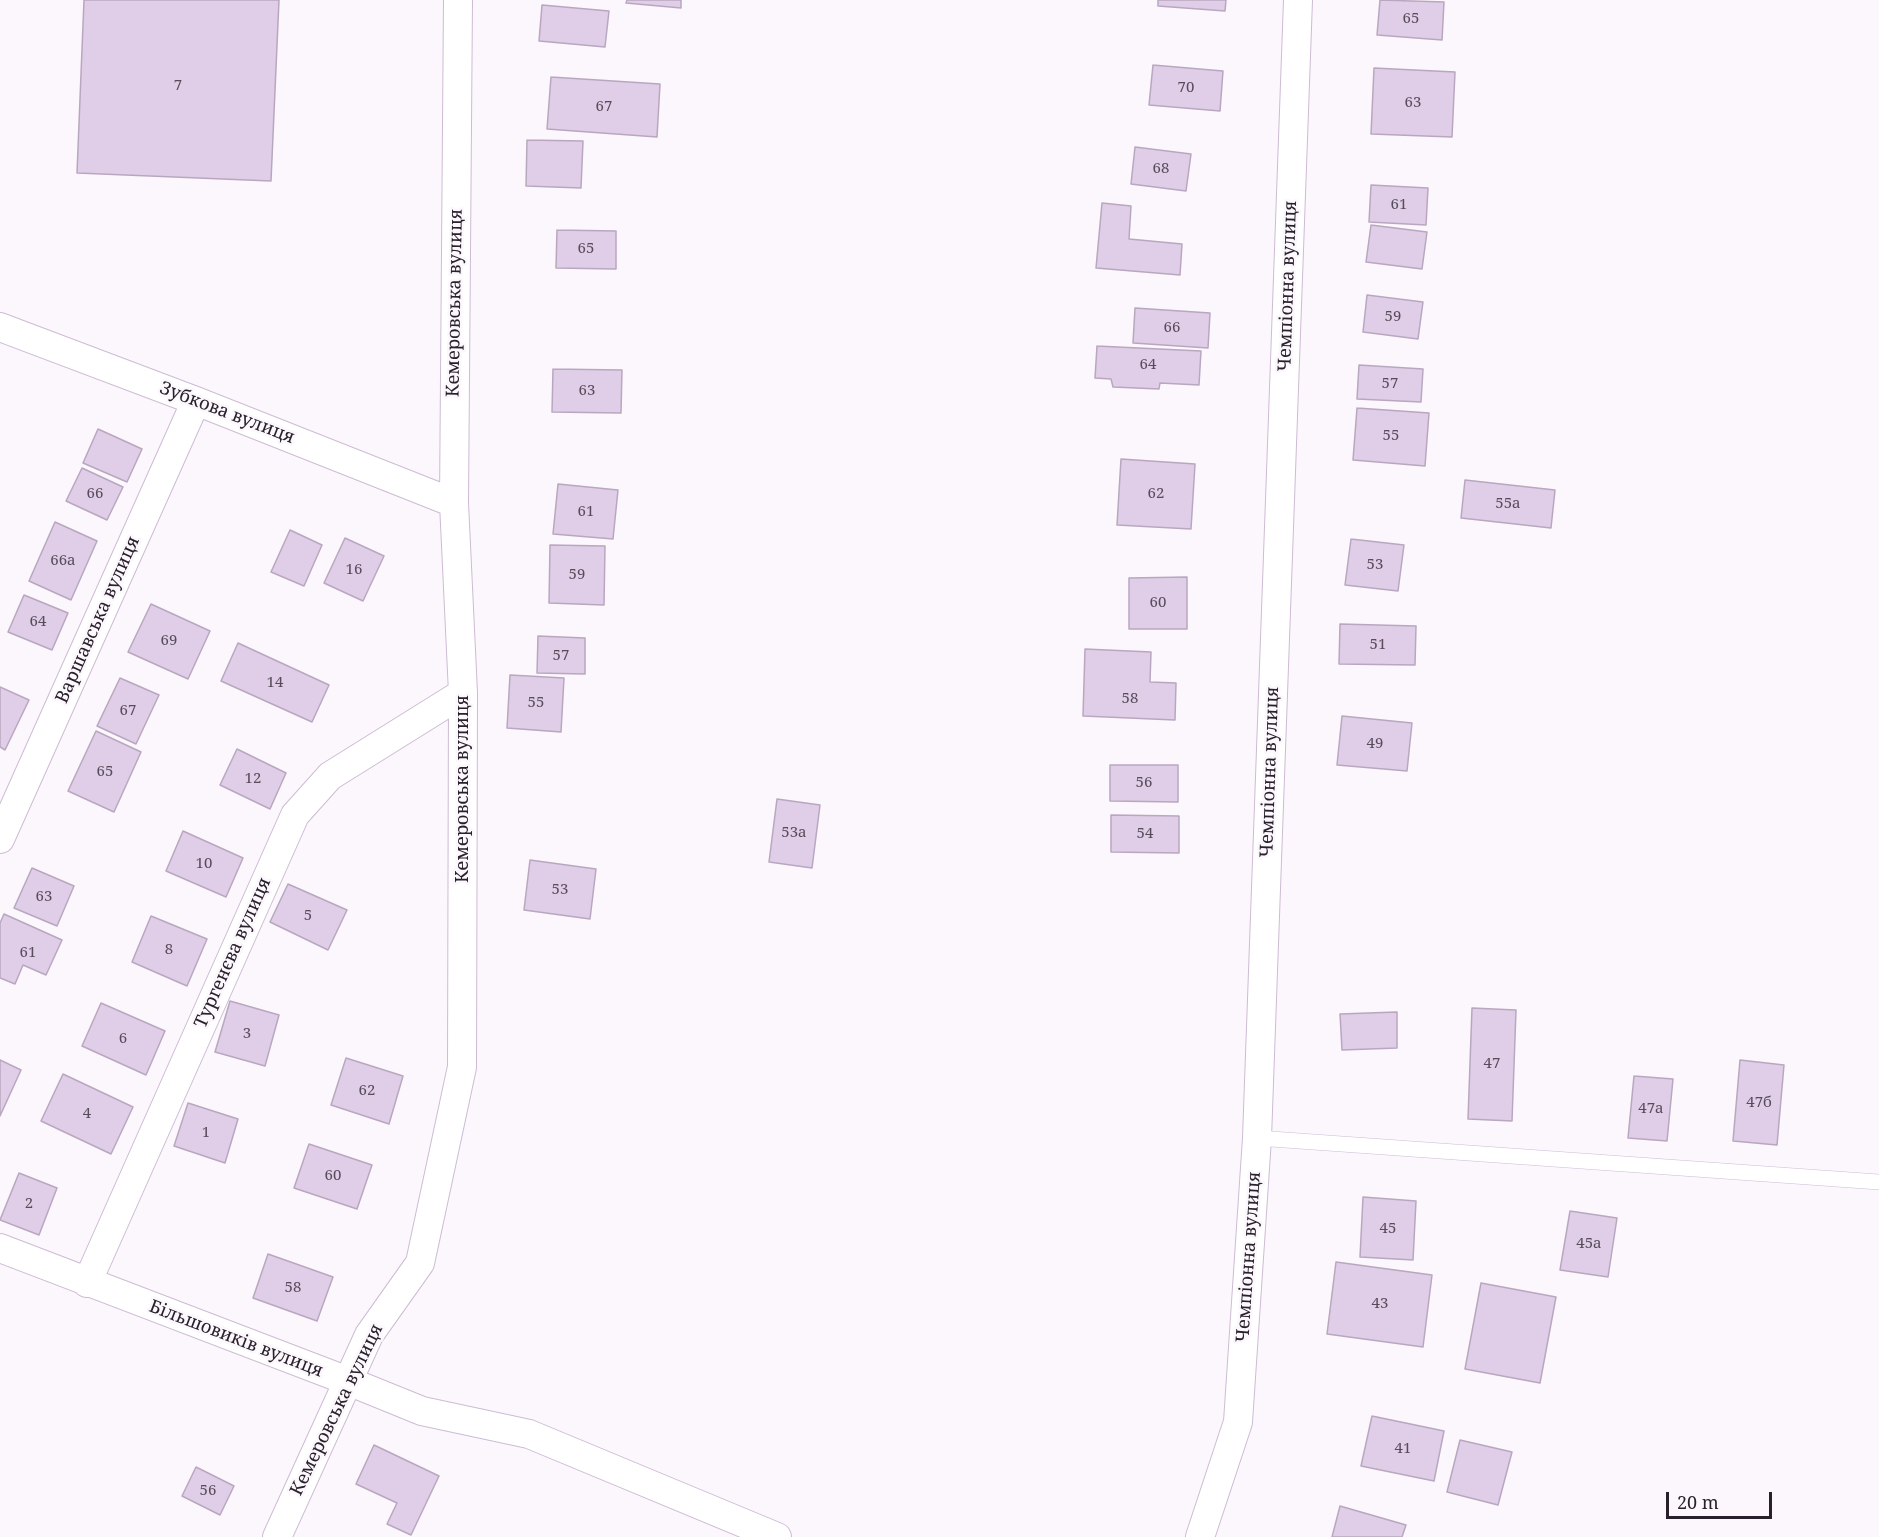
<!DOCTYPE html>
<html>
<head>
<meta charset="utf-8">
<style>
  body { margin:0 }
  #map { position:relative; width:1879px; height:1537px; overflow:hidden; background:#fbf7fc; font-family:"Noto Serif",serif }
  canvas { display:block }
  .scale { position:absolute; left:1666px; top:1492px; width:106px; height:27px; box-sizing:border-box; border:3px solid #28212b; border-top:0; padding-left:8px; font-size:18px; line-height:21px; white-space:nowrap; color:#28212b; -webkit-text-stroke:4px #fbf7fc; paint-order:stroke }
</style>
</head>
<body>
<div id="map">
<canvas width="1879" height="1537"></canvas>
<div class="scale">20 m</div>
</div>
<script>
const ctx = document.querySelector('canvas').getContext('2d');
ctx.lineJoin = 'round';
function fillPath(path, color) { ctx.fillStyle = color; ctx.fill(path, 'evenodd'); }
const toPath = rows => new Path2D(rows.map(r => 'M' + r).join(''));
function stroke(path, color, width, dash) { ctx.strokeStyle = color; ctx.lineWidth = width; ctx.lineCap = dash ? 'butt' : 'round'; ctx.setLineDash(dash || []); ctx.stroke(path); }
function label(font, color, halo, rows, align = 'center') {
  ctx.font = font + ' "Noto Serif",serif'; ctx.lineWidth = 5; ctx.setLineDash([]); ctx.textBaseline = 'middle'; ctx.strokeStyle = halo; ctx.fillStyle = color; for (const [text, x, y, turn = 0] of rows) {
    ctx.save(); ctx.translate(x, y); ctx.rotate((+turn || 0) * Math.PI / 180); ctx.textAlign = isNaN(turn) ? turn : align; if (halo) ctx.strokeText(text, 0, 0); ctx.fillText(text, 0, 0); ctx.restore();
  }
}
const building = toPath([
  [84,0,279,0,271,181,77,173,84,0],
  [627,0,681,0,681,8,626,3,627,0],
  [1158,0,1226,0,1225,11,1158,6,1158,0],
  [1380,0,1444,2,1442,40,1377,35,1380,0],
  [542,5,609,11,605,47,539,41,542,5],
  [1153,65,1223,71,1220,111,1149,105,1153,65],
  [1374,68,1455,72,1452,137,1371,134,1374,68],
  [551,77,660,84,657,137,547,129,551,77],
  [527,140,583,141,581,188,526,186,527,140],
  [1135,147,1191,154,1186,191,1131,184,1135,147],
  [1371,185,1428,188,1426,225,1369,222,1371,185],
  [1102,203,1131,206,1129,239,1182,244,1180,275,1096,268,1102,203],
  [1371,225,1427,232,1422,269,1366,262,1371,225],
  [557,230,616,231,616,269,556,268,557,230],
  [1367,295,1423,302,1418,339,1363,332,1367,295],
  [1135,308,1210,313,1208,348,1133,343,1135,308],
  [1097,346,1201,351,1199,385,1160,383,1159,389,1113,387,1111,379,1095,378,1097,346],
  [1359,365,1423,369,1421,402,1357,399,1359,365],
  [553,369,622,370,621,413,552,412,553,369],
  [1357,408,1429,413,1425,466,1353,460,1357,408],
  [98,429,142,449,127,482,83,463,98,429],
  [1121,459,1195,464,1191,529,1117,525,1121,459],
  [82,468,123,487,107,520,66,501,82,468],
  [1465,480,1555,490,1551,528,1461,518,1465,480],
  [558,484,618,490,613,539,553,534,558,484],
  [55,522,97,541,71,600,29,581,55,522],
  [290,530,322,545,304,586,271,572,290,530],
  [345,538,384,556,363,601,324,583,345,538],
  [1351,539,1404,545,1398,591,1345,585,1351,539],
  [550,545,605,546,604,605,549,603,550,545],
  [1187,577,1187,629,1129,629,1129,578,1187,577],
  [24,595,68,613,52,650,8,632,24,595],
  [151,604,210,631,188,679,128,652,151,604],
  [1340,624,1416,626,1415,665,1339,664,1340,624],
  [538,636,585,638,585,674,537,673,538,636],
  [238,643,329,685,312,722,221,681,238,643],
  [1085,649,1151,652,1150,682,1176,683,1175,720,1083,716,1085,649],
  [510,675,564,678,561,732,507,728,510,675],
  [120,678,159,695,136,744,97,726,120,678],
  [0,687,29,700,5,750,0,747,0,687],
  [1342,716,1412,723,1407,771,1337,765,1342,716],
  [96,731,141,752,114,812,68,791,96,731],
  [237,749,286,773,270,809,220,785,237,749],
  [1110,765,1178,765,1178,802,1110,801,1110,765],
  [777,799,820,805,812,868,769,862,777,799],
  [1111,815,1179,816,1179,853,1111,852,1111,815],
  [183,831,243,858,226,897,166,871,183,831],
  [530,860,596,869,590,919,524,910,530,860],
  [32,868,74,886,57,926,14,908,32,868],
  [288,884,347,910,328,950,270,922,288,884],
  [4,914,62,940,46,975,23,965,15,984,0,978,0,923,4,914],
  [151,916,207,939,187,986,132,962,151,916],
  [230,1001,279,1015,265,1066,215,1052,230,1001],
  [101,1003,165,1031,146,1075,82,1046,101,1003],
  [1472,1008,1516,1010,1512,1121,1468,1119,1472,1008],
  [1397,1012,1397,1048,1342,1050,1340,1014,1397,1012],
  [346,1058,403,1076,389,1124,331,1105,346,1058],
  [0,1060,21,1070,0,1116,0,1060],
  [1740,1060,1784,1065,1777,1145,1733,1141,1740,1060],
  [63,1074,133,1107,111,1154,41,1121,63,1074],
  [1634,1076,1673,1079,1667,1141,1628,1138,1634,1076],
  [188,1103,238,1119,225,1163,174,1146,188,1103],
  [309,1144,372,1165,357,1209,294,1188,309,1144],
  [19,1173,57,1188,39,1235,0,1220,19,1173],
  [1363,1197,1416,1201,1413,1260,1360,1257,1363,1197],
  [1570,1211,1617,1218,1608,1277,1560,1270,1570,1211],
  [268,1254,333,1277,317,1321,253,1298,268,1254],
  [1336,1262,1432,1275,1423,1347,1327,1334,1336,1262],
  [1481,1283,1556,1297,1540,1383,1465,1369,1481,1283],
  [1372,1416,1444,1431,1434,1481,1361,1466,1372,1416],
  [1460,1440,1512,1452,1498,1505,1447,1492,1460,1440],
  [374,1445,439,1476,411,1535,387,1524,397,1503,356,1484,374,1445],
  [196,1467,234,1486,220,1515,182,1496,196,1467],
  [1340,1506,1406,1525,1402,1537,1332,1537,1340,1506]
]);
const service = toPath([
  [1257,1138,1879,1182]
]);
const minor = toPath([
  [0,327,196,401,454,503],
  [0,839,196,401],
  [0,1248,348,1381,422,1411,529,1434,777,1537],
  [87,1283,295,815,330,776,463,693],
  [277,1537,369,1335,420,1263,462,1067,463,693,454,503,458,0],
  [1200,1537,1238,1422,1257,1138,1298,0]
]);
const numberNames = [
  ["65",1411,19],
  ["7",178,86],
  ["70",1186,88],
  ["63",1413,103],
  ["67",604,107],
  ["68",1161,169],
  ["61",1399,205],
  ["65",586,249],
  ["59",1393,317],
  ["66",1172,328],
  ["64",1148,365],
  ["57",1390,384],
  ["63",587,391],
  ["55",1391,436],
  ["66",95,494],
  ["62",1156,494],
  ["55а",1508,504],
  ["61",586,512],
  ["66а",63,561],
  ["53",1375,565],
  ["16",354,570],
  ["59",577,575],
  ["60",1158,603],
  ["64",38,622],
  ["69",169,641],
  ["51",1378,645],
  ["57",561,656],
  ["14",275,683],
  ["58",1130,699],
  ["55",536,703],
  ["67",128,711],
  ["49",1375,744],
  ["65",105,772],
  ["12",253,779],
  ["56",1144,783],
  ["53а",794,833],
  ["54",1145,834],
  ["10",204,864],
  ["53",560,890],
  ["63",44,897],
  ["5",308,916],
  ["8",169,950],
  ["61",28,953],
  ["3",247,1034],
  ["6",123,1039],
  ["47",1492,1064],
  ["62",367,1091],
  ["47б",1759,1103],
  ["47а",1651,1109],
  ["4",87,1114],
  ["1",206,1133],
  ["60",333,1176],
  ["2",29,1204],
  ["45",1388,1229],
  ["45а",1589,1244],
  ["58",293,1288],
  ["43",1380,1304],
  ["41",1403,1449],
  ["56",208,1491]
];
const streetNames = [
  ["Чемпіонна вулиця",1288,286,-88],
  ["Кемеровська вулиця",455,303,-89],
  ["Зубкова вулиця",227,413,21],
  ["Варшавська вулиця",98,620,-66],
  ["Чемпіонна вулиця",1270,772,-88],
  ["Кемеровська вулиця",463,789,-90],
  ["Тургенєва вулиця",233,953,-66],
  ["Чемпіонна вулиця",1249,1257,-86],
  ["Більшовиків вулиця",236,1339,21],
  ["Кемеровська вулиця",337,1410,-64]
];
fillPath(building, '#e0cde7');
stroke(building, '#b9a7c0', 1.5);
stroke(service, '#cebbd5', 16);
stroke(minor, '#cebbd5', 30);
stroke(service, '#fff', 15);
stroke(minor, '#fff', 28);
label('15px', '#564c5a', null, numberNames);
label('18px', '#28212b', '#fbf7fc', streetNames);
</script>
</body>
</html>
